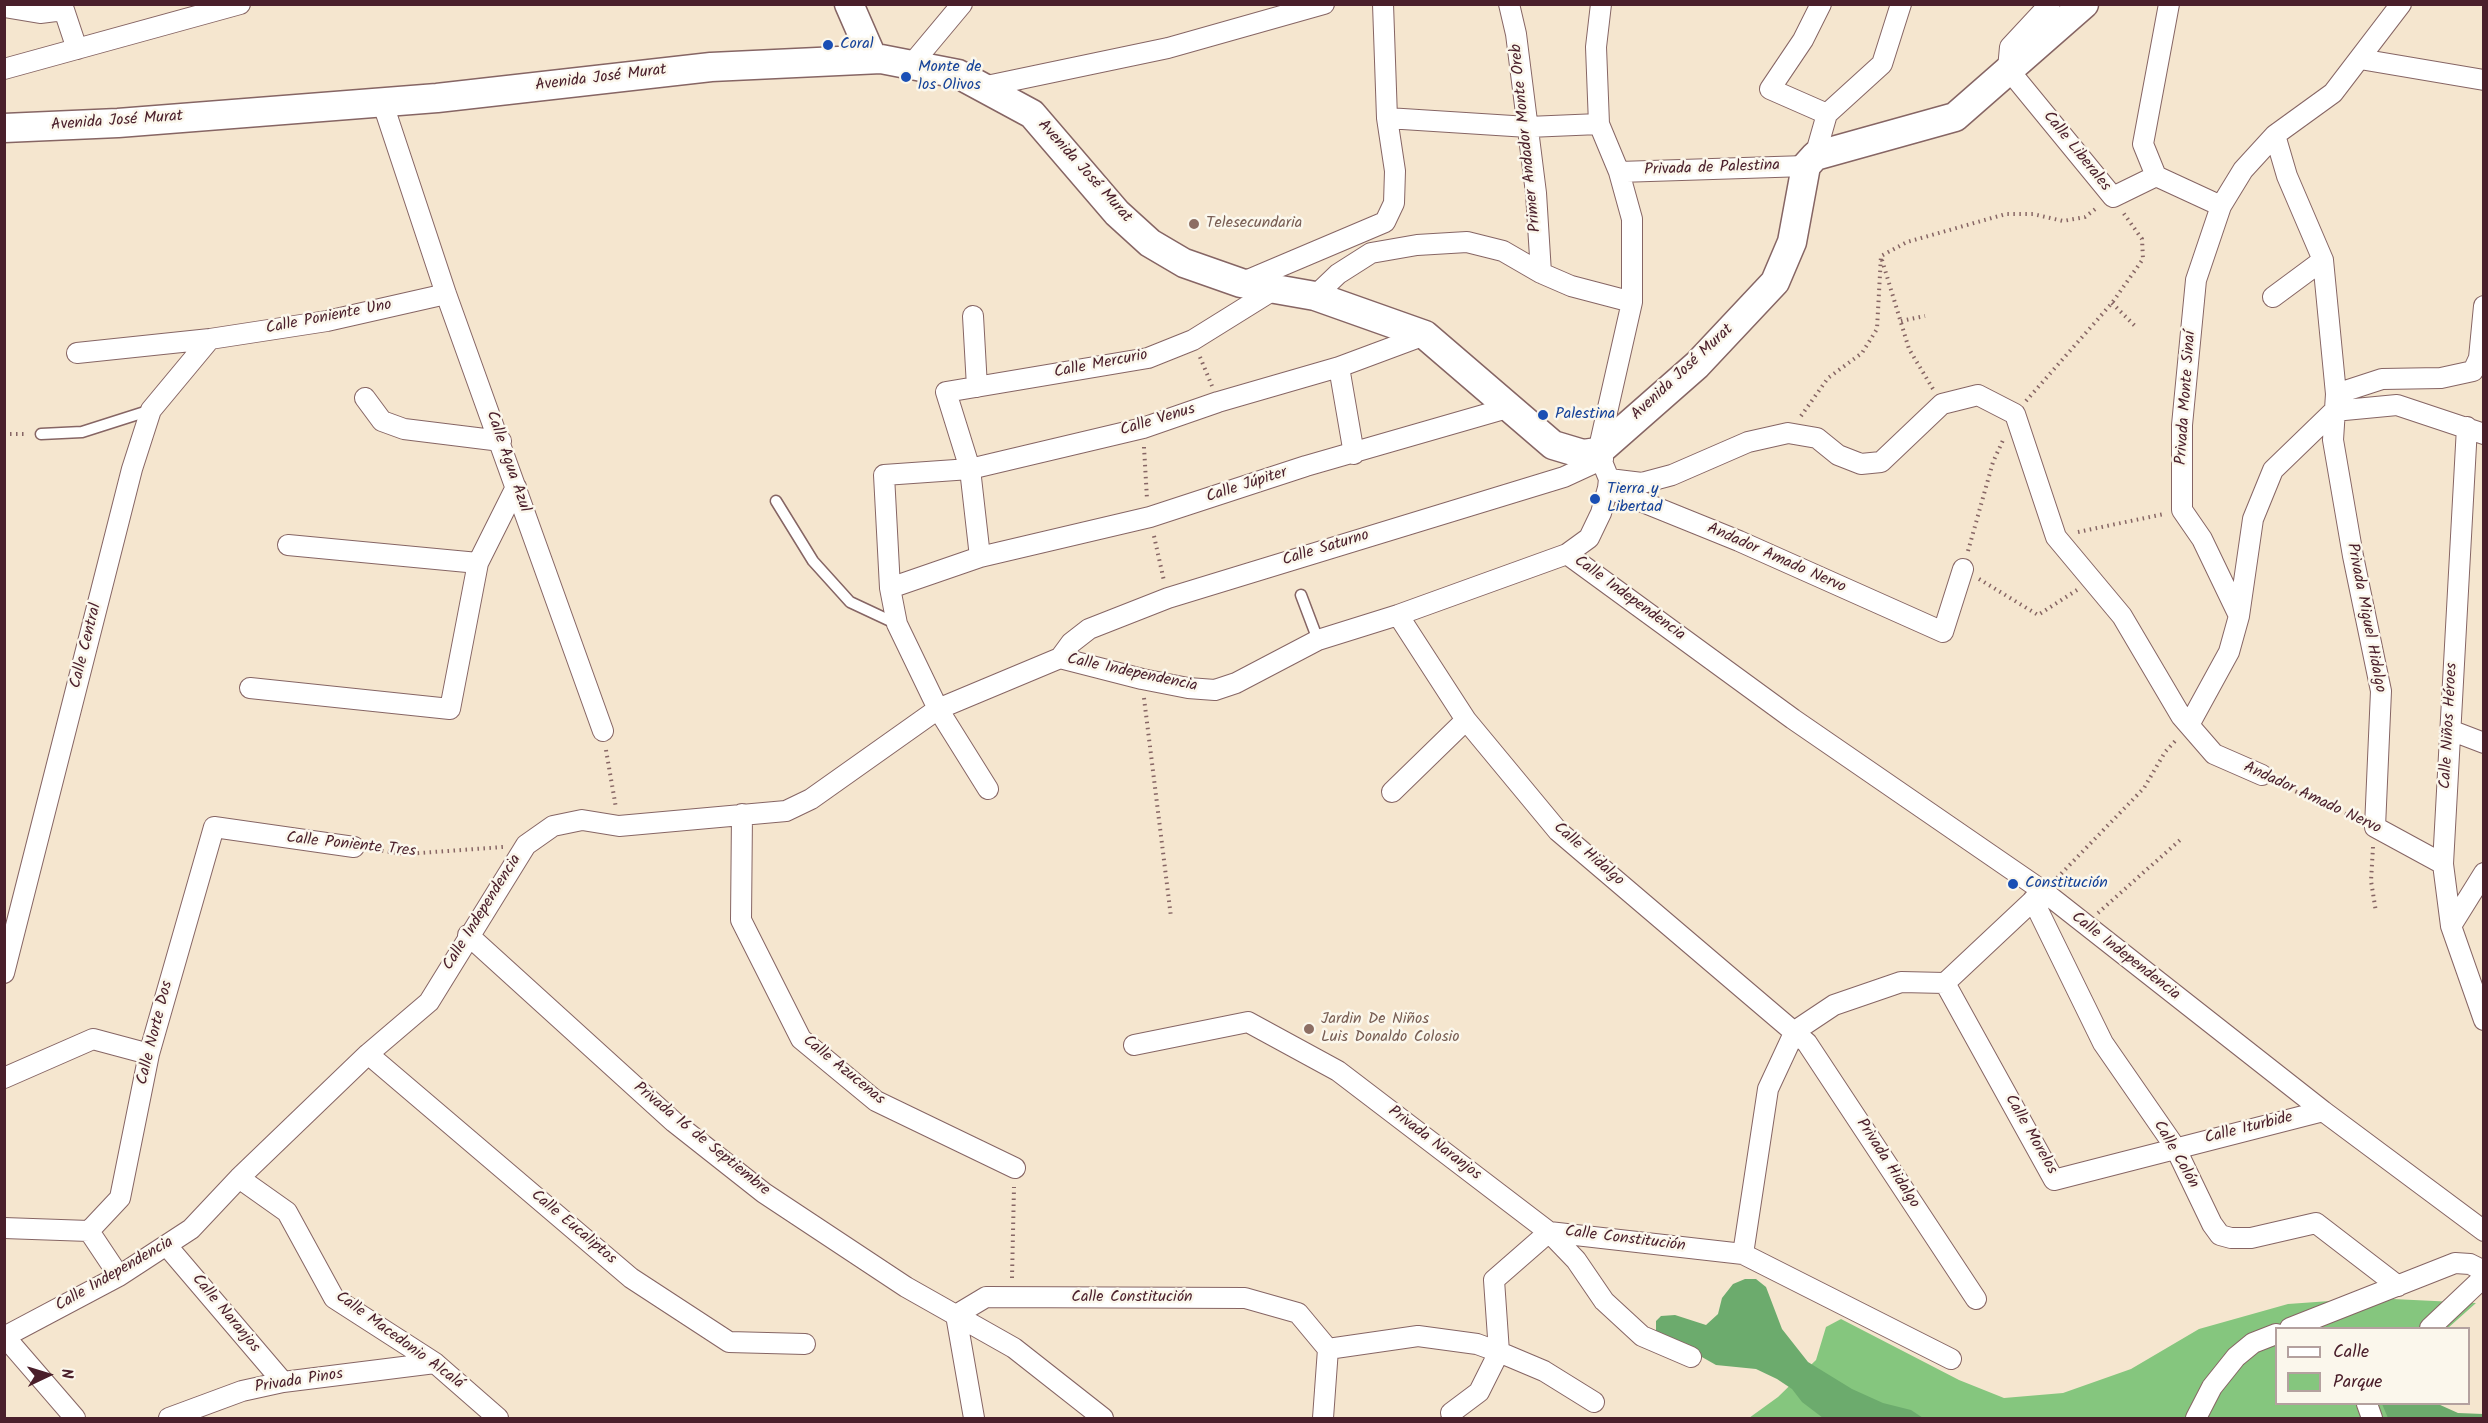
<!DOCTYPE html>
<html>
<head>
<meta charset="utf-8">
<style>
  body { margin:0 }
  #map { position:relative; width:2488px; height:1423px; overflow:hidden; background:#f5e6cf; font-family:Kalam,sans-serif }
  canvas { display:block }
  .frame { position:absolute; inset:0; border:6px solid #4a1f2b; pointer-events:none }
  .legend { position:absolute; left:2275px; top:1327px; width:195px; height:78px; box-sizing:border-box; background:#fbf7ec; border:2px solid #b4a19f; margin:0; padding:8px 10px; list-style:none; font-size:18px; color:#4a1f2b }
  .legend li { display:flex; align-items:center; gap:12px; height:30px }
  .legend b { width:30px; border:2px solid #b4a19f }
  .north { position:absolute; left:18px; top:1345px; width:60px; height:60px; -webkit-text-stroke:4px #fbf7ec; paint-order:stroke; rotate:86deg; font-size:16px; font-weight:700; line-height:24px; text-align:center; color:#4a1f2b }
  .north::after { content:''; display:block; margin:auto; width:21px; height:27px; background:#4a1f2b; clip-path:polygon(50% 0,100% 100%,50% 72%,0 100%) }
</style>
</head>
<body>
<div id="map">
<canvas width="2488" height="1423"></canvas>
<div class="frame"></div>
<ul class="legend">
<li><b style="height:8px;background:#fff"></b>Calle</li>
<li><b style="height:16px;background:#85c67e"></b>Parque</li>
</ul>
<div class="north">N</div>
</div>
<script>
const ctx = document.querySelector('canvas').getContext('2d');
ctx.lineJoin = 'round';
function fillPath(path, color) { ctx.fillStyle = color; ctx.fill(path, 'evenodd'); }
const toPath = rows => new Path2D(rows.map(r => 'M' + r).join(''));
function stroke(path, color, width, dash) { ctx.strokeStyle = color; ctx.lineWidth = width; ctx.lineCap = dash ? 'butt' : 'round'; ctx.setLineDash(dash || []); ctx.stroke(path); }
function label(font, color, halo, rows, align = 'center') {
  ctx.font = font + ' Kalam,sans-serif'; ctx.lineWidth = 5; ctx.setLineDash([]); ctx.textBaseline = 'middle'; ctx.strokeStyle = halo; ctx.fillStyle = color; for (const [text, x, y, turn = 0] of rows) {
    ctx.save(); ctx.translate(x, y); ctx.rotate((+turn || 0) * Math.PI / 180); ctx.textAlign = isNaN(turn) ? turn : align; if (halo) ctx.strokeText(text, 0, 0); ctx.fillText(text, 0, 0); ctx.restore();
  }
}
const green = toPath([
  [2372,1298,2476,1303,2448,1328,2276,1328,2276,1404,2390,1404,2483,1418,1749,1418,1778,1397,1816,1360,1826,1327,1841,1319,1959,1380,2004,1398,2063,1393,2131,1369,2199,1329,2288,1304]
]);
const forest = toPath([
  [1745,1279,1756,1279,1766,1287,1782,1329,1808,1362,1852,1389,1883,1403,1911,1410,1923,1418,1823,1418,1802,1402,1792,1389,1777,1379,1756,1369,1716,1365,1656,1331,1656,1321,1661,1316,1675,1315,1706,1325,1718,1314,1722,1298,1733,1284],
  [2382,1404,2438,1404,2458,1413,2483,1414,2483,1418,2388,1418]
]);
const path = toPath([
  [1882,260,1909,349,1933,389],
  [2112,303,2137,328],
  [1901,321,1925,316],
  [1200,357,1212,386],
  [2026,401,2112,303,2143,259,2142,239,2122,211],
  [1801,416,1828,378,1862,353,1877,329,1881,256,1907,242,2006,214,2033,214,2063,221,2085,217,2098,207],
  [4,434,28,434],
  [1144,447,1147,499],
  [2078,532,2164,514],
  [1154,536,1164,581],
  [1968,551,1993,462,2004,438],
  [1979,579,2038,615,2077,590],
  [1144,698,1171,917],
  [606,750,616,808],
  [2279,784,2357,819],
  [2373,847,2371,881,2376,912],
  [370,849,406,854,503,847],
  [2057,878,2144,788,2165,752,2177,739],
  [2098,913,2180,840],
  [1012,1278,1014,1187]
]);
const lane = toPath([
  [41,434,82,432,151,410],
  [776,501,813,561,850,602,897,624],
  [1301,595,1318,640]
]);
const street = toPath([
  [1509,4,1516,34,1536,193,1541,273],
  [1821,4,1803,40,1770,89,1827,114],
  [2050,4,2010,47,2008,69,2113,197,2156,176],
  [2169,4,2143,144,2156,176,2221,206,2243,170,2275,135,2333,93,2401,4],
  [4,7,40,13,64,10,77,49],
  [2360,59,2484,80],
  [911,65,962,4],
  [4,69,240,4],
  [982,87,1168,48,1324,4],
  [382,101,446,294,603,731],
  [1827,114,1882,64,1901,4],
  [1387,118,1528,127,1599,124],
  [2275,135,2287,176,2323,260,2336,394,2333,440,2353,556,2381,691,2375,827,2443,864],
  [1815,156,1827,114],
  [1619,172,1806,166],
  [2221,206,2196,280,2182,425,2182,510,2202,539,2239,616],
  [1241,283,1385,222,1394,203,1395,171,1387,118,1383,4],
  [1315,296,1338,274,1371,253,1417,245,1467,242,1503,251,1541,273,1571,286,1632,302],
  [2273,297,2323,260],
  [973,316,977,387],
  [77,353,210,339,327,321,446,294],
  [1339,367,1354,454],
  [2336,394,2382,379,2441,378,2473,371,2479,358,2484,306],
  [365,398,382,421,404,429,501,441],
  [2467,427,2443,864,2451,926,2484,1020],
  [1609,479,1642,483,1672,475,1748,442,1788,433,1817,438,1838,455,1861,464,1881,462,1942,404,1978,395,2015,414,2056,537,2122,616,2181,716,2214,754,2262,775],
  [1608,488,1739,541,1943,632,1963,569],
  [288,545,478,563],
  [1567,554,1793,719,2043,891,2323,1111,2484,1231],
  [980,557,970,469,946,392,1148,358,1193,340,1275,289],
  [890,588,980,557,1150,517,1306,466,1511,407],
  [1398,615,1466,720,1558,831,1807,1043,1976,1299],
  [1060,658,1071,643,1089,629,1168,598,1564,477,1603,459],
  [250,688,450,709,478,563,516,487],
  [2189,725,2229,652,2239,616,2253,519,2273,470,2334,411,2397,405,2484,434],
  [2450,730,2484,743],
  [988,789,938,709,897,624,890,588,884,475,970,469,1143,428,1218,402,1339,367,1425,335],
  [1392,792,1466,720],
  [742,814,741,920,801,1039,876,1101,1015,1168],
  [2033,900,2103,1043,2175,1147,2212,1224,2220,1235,2231,1238,2251,1238,2316,1223,2398,1286],
  [2451,926,2484,873],
  [468,935,674,1122,764,1193,906,1287,1014,1348,1103,1418],
  [4,973,132,469,151,410,210,339],
  [1945,983,2054,1180,2323,1111],
  [1134,1045,1248,1022,1338,1071,1549,1232,1576,1260,1604,1301,1642,1336,1691,1357],
  [368,1054,631,1278,729,1342,805,1344],
  [4,1078,93,1039,149,1054],
  [239,1178,287,1212,334,1298,435,1363,498,1418],
  [4,1228,89,1231,119,1276],
  [89,1231,120,1198,149,1054,214,827,354,847],
  [167,1246,283,1382],
  [1743,1254,1768,1089,1795,1031,1834,1005,1901,982,1945,983,2042,892],
  [2290,1328,2455,1263,2470,1264,2484,1271],
  [2430,1328,2484,1277],
  [4,1337,119,1276,191,1229,239,1178,368,1054,429,1002,526,845,553,826,582,820,619,826,786,811,811,799,938,709,1060,658,1142,679,1188,688,1215,690,1236,683,1318,640,1398,615,1567,554,1589,538,1601,513,1608,488,1609,479,1598,452,1632,302,1632,219,1619,172,1599,124,1596,47,1601,4],
  [5,1337,75,1418],
  [2367,1404,2372,1418],
  [1451,1413,1479,1392,1499,1352,1544,1371,1594,1402],
  [169,1418,242,1391,283,1382,435,1363],
  [974,1418,956,1315,986,1297,1245,1298,1298,1313,1328,1349,1418,1336,1477,1344,1499,1352,1494,1280,1549,1232,1743,1254,1951,1359],
  [1323,1418,1328,1349],
  [2196,1418,2212,1387,2236,1357,2253,1343,2276,1334]
]);
const secondary = toPath([
  [849,4,873,59],
  [4,128,118,123,437,98,711,67,881,59,958,74,1032,114,1117,213,1150,243,1184,263,1241,283,1315,296,1425,335,1553,445,1583,454,1598,452,1697,365,1775,282,1792,242,1806,166,1815,156,1955,117,2084,4]
]);
const markers = [
  [828,45,6,"#1a4fb4"],
  [906,77,6,"#1a4fb4"],
  [1194,224,6,"#8d6e63"],
  [1543,415,6,"#1a4fb4"],
  [1595,499,6,"#1a4fb4"],
  [2013,884,6,"#1a4fb4"],
  [1309,1029,6,"#8d6e63"]
];
const transitNames = [
  ["Coral",840,45],
  ["Monte de",918,68],
  ["los Olivos",918,86],
  ["Palestina",1555,415],
  ["Tierra y",1607,490],
  ["Libertad",1607,508],
  ["Constitución",2025,884]
];
const streetNames = [
  ["Avenida José Murat",601,79,-7],
  ["Avenida José Murat",117,122,-4],
  ["Primer Andador Monte Oreb",1527,138,-96],
  ["Calle Liberales",2076,152,51],
  ["Privada de Palestina",1712,169,-2],
  ["Avenida José Murat",1084,172,48],
  ["Calle Poniente Uno",329,318,-11],
  ["Calle Mercurio",1101,365,-11],
  ["Avenida José Murat",1683,373,-43],
  ["Privada Monte Sinaí",2187,398,-86],
  ["Calle Venus",1158,421,-17],
  ["Calle Agua Azul",507,462,71],
  ["Calle Júpiter",1247,486,-18],
  ["Calle Saturno",1326,549,-17],
  ["Andador Amado Nervo",1776,559,24],
  ["Calle Independencia",1629,599,36],
  ["Privada Miguel Hidalgo",2365,618,79],
  ["Calle Central",87,646,-76],
  ["Calle Independencia",1132,674,12],
  ["Calle Niños Héroes",2450,726,-87],
  ["Andador Amado Nervo",2312,799,25],
  ["Calle Poniente Tres",351,846,6],
  ["Calle Hidalgo",1588,855,41],
  ["Calle Independencia",483,913,-58],
  ["Calle Independencia",2125,957,38],
  ["Calle Norte Dos",156,1033,-76],
  ["Calle Azucenas",843,1071,39],
  ["Calle Iturbide",2249,1129,-14],
  ["Calle Morelos",2030,1135,60],
  ["Privada 16 de Septiembre",701,1140,39],
  ["Privada Naranjos",1434,1144,37],
  ["Calle Colón",2175,1155,60],
  ["Privada Hidalgo",1887,1164,57],
  ["Calle Eucaliptos",573,1228,40],
  ["Calle Constitución",1625,1240,7],
  ["Calle Independencia",115,1275,-30],
  ["Calle Constitución",1132,1298],
  ["Calle Naranjos",225,1314,50],
  ["Calle Macedonio Alcalá",399,1341,36],
  ["Privada Pinos",299,1382,-9]
];
const educationNames = [
  ["Telesecundaria",1206,224],
  ["Jardin De Niños",1321,1020],
  ["Luis Donaldo Colosio",1321,1038]
];
fillPath(green, '#85c67e');
fillPath(forest, '#6cab6d');
stroke(lane, '#866564', 13);
stroke(street, '#866564', 22);
stroke(secondary, '#866564', 31);
stroke(path, '#866564', 4, [1.5, 4.5]);
stroke(lane, '#fff', 10);
stroke(street, '#fff', 20);
stroke(secondary, '#fff', 28);
for (const [x, y, r, color] of markers) { const dot = new Path2D(); dot.arc(x, y, r, 0, 2 * Math.PI); ctx.fillStyle = color; ctx.fill(dot); stroke(dot, '#fbf7ec', 2); }
label('16px', '#164399', '#fbf7ec', transitNames, 'left');
label('16px', '#4a1f2b', '#fbf7ec', streetNames);
label('16px', '#785e54', '#fbf7ec', educationNames, 'left');
</script>
</body>
</html>
